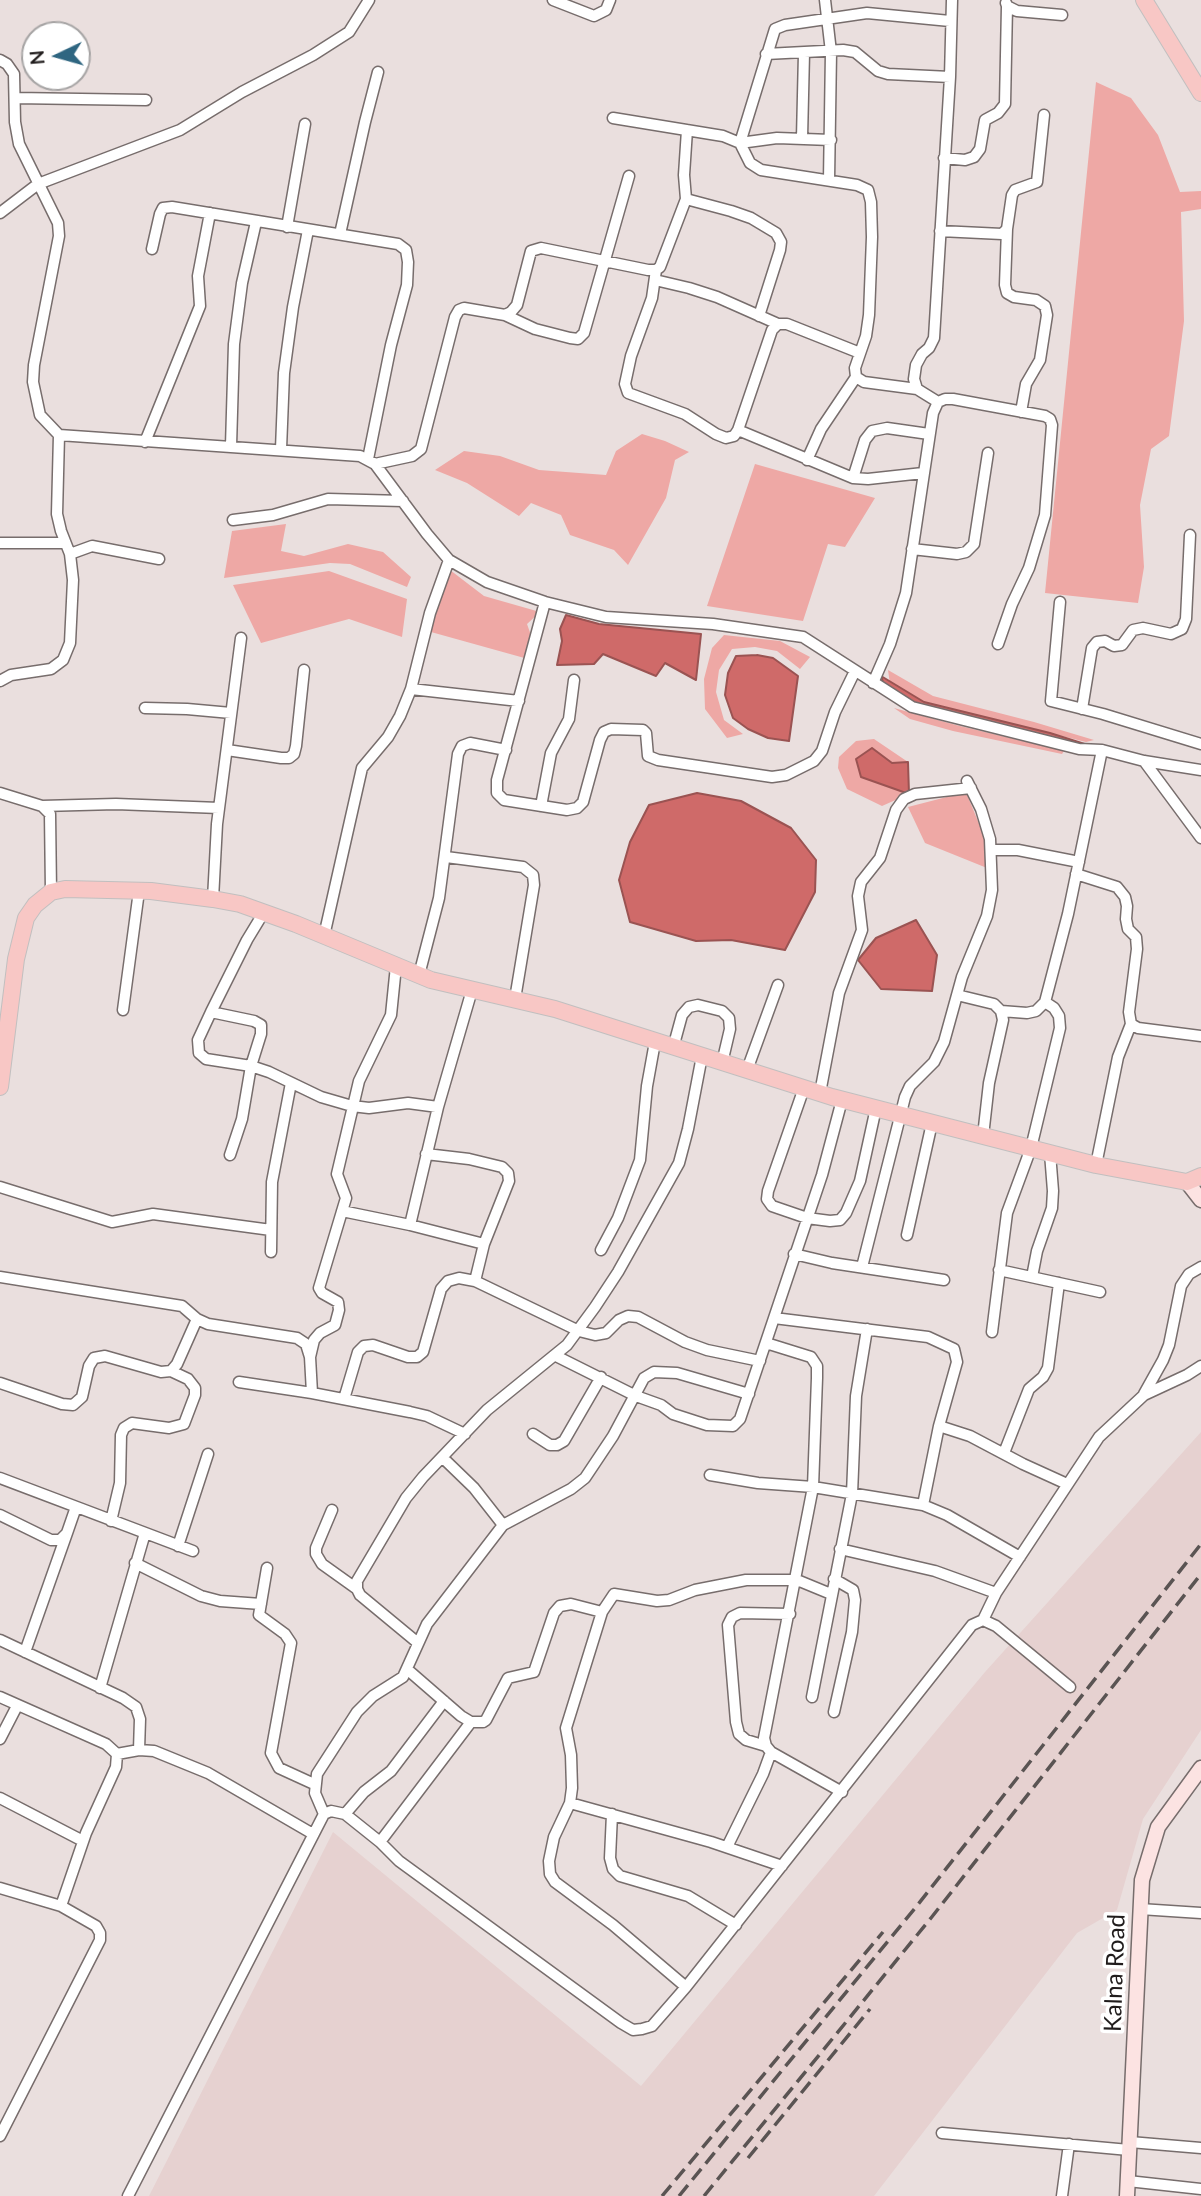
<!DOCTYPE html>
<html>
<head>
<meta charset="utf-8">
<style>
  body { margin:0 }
  #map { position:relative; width:1201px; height:2196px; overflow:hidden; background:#eadfde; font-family:Lato,sans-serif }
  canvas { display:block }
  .north { position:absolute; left:21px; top:21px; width:70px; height:70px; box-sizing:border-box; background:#fff; border:2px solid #a6a4a4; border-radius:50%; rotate:265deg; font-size:19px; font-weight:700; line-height:28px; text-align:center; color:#201c1c }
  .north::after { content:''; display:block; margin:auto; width:24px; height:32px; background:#2f6681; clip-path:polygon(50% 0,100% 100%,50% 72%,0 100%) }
</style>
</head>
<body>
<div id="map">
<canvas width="1201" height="2196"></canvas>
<div class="north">N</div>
</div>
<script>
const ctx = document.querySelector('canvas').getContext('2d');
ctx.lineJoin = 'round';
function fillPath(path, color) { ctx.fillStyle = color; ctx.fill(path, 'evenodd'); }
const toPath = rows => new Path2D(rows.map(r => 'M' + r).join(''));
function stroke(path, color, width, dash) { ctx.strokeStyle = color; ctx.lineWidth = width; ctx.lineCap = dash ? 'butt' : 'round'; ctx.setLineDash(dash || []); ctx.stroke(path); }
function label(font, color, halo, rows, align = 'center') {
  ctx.font = font + ' Lato,sans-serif'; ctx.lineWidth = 7; ctx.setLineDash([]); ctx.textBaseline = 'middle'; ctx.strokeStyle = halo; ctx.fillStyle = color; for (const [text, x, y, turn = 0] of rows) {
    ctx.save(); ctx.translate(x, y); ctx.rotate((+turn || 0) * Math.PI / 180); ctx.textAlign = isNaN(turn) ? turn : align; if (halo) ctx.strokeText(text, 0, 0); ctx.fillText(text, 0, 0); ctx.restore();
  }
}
const built = toPath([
  [1201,1432,1201,1730,1143,1819,1117,1910,1077,1933,874,2196,149,2196,333,1832,641,2086,985,1672]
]);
const green = toPath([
  [1096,82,1131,98,1158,135,1180,192,1201,191,1201,209,1181,212,1184,321,1169,436,1151,449,1140,505,1144,567,1138,603,1045,593],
  [642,434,665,441,689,452,675,460,666,498,628,565,614,550,570,535,561,515,531,503,519,516,467,483,435,470,464,451,500,456,539,470,606,475,616,451],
  [755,464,875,498,845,547,828,544,803,621,707,606],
  [286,524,281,551,304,556,348,544,383,552,411,577,407,587,350,564,330,563,224,578,232,531],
  [450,570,484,596,540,612,527,624,533,641,528,659,431,632,439,597],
  [329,571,407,599,402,637,349,619,261,643,233,585],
  [724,635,780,641,810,657,800,669,777,651,755,647,732,649,719,670,716,692,724,720,743,734,727,738,705,709,704,679,712,648],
  [888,670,933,696,1034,722,1094,740,1086,742,924,702,890,684],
  [894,708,956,725,1064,751,1062,754,953,731,910,719],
  [874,739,908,762,892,763,861,777,909,794,882,806,847,789,838,768,839,757,856,741],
  [966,792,984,836,987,868,925,843,908,807]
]);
const water = toPath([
  [566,615,599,624,701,634,696,680,665,663,656,676,603,654,594,664,557,665,562,641,560,629,566,615],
  [757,655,773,658,798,676,789,741,768,738,748,729,733,718,725,695,728,673,736,656,757,655],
  [881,676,924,702,1050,733,1091,746,1085,749,915,706,884,685,881,676],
  [872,748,892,763,908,762,909,794,861,777,856,759,872,748],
  [697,793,741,801,791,828,816,860,815,892,785,950,731,940,696,941,630,922,619,880,630,842,649,805,697,793],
  [916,920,937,955,932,991,881,989,858,960,876,938,916,920]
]);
const street = toPath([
  [553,0,594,16,606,10,610,0],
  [825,0,831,52,829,180],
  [1006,3,1007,6,1017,11,1062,15],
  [766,54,843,50,855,52,878,71,888,74,950,77],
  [0,60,7,64,14,74,15,122,19,144,58,223,59,236,34,365,33,382,40,415,59,435,360,456,375,464,427,534,449,560,487,582,545,602,606,617,713,624,803,637,912,707,1079,749,1102,750,1144,761,1201,770],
  [15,98,146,100],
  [613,118,723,136,740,143,750,163,761,170,857,185,868,190,871,202,872,237,869,315,866,336,855,368,856,377,864,382,917,389],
  [802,138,804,53],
  [831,140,777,138,740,143,775,29,785,25,867,13,950,21],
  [944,158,965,160,974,157,980,149,985,120,998,113,1005,104,1007,6],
  [686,199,731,211,751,218,776,233,781,242,780,250,759,316],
  [0,213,38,184,180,130,242,92,313,55,349,32,369,0],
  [287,227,305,124],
  [1007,229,1005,285,1007,293,1014,297,1036,300,1045,306,1047,315,1040,360,1026,384,1021,412],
  [940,231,1002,234,1007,229,1012,195,1015,190,1037,182,1044,115],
  [340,234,365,122,378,72],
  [152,249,160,214,163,208,172,207,398,244,406,250,408,262,407,285,391,345,368,459],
  [656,270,652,298,631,356,625,384,628,393,685,414,716,434,726,438,734,436,738,430,772,330,778,324,787,324,860,353],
  [655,280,689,288,717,297,778,324],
  [505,315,535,329,570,338,578,339,584,333,629,176],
  [938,402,917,389,914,379,916,365,922,354,929,348,934,338,950,77,952,0],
  [738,430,853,478,868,479,923,473],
  [145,442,200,306,198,276,210,213],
  [231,446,234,344,242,283,256,222],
  [281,449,284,373,293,307,308,230],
  [807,460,821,429,856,377],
  [375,464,412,456,421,449,455,317,459,310,464,308,505,315,511,312,517,305,531,251,541,248,648,270,656,270,660,267,686,199,684,175,687,130],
  [853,478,865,440,872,431,887,428,929,434],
  [233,520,273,515,328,499,403,501],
  [0,543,65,543],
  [912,549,957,554,966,552,974,544,988,453],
  [70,554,92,546,159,559],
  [545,602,497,780,497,793,504,800,567,810,577,808,583,802,600,740,604,732,611,729,643,730,646,733,648,756,658,760,772,777,786,775,814,761,822,751,835,712,855,671],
  [1060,602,1051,701,1103,714,1201,744],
  [0,681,11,675,51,669,63,660,70,643,73,580,70,554,61,531,57,514,59,435],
  [873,683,890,644,906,593,933,413,938,402,945,399,953,399,1045,416,1050,419,1052,425,1045,515,1029,568,1012,604,998,644],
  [411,689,519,701],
  [145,708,187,709,231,713],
  [1082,709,1092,648,1097,642,1105,641,1114,646,1122,645,1133,630,1143,628,1171,634,1182,629,1186,619,1190,535],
  [227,750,281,758,289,758,294,754,296,746,304,670],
  [1144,761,1201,838],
  [0,793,42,806,50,814,51,892],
  [42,806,116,804,219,808],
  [541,806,551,753,569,719,574,680],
  [991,850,1018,850,1079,862],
  [446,857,523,867,533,875,534,885,515,999],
  [1076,874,1117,887,1125,897,1127,906,1126,919,1128,929,1136,937,1137,949,1129,1012,1131,1024,1138,1028,1201,1036],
  [213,899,217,824,241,638],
  [264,912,247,940,211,1012,198,1040,199,1053,206,1059,251,1066,269,1072,321,1097,352,1106,369,1108,408,1103,438,1107],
  [324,936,362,768,388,737,400,716,411,689,430,613,449,560],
  [419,975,439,898,458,754,462,746,470,743,506,750],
  [957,995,994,1004,1001,1011,1003,1020,989,1083,983,1136],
  [123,1010,139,891],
  [1001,1011,1027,1013,1036,1011,1045,1002,1068,914,1102,750],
  [211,1012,254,1021,261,1025,261,1034,251,1066,242,1119,230,1155],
  [673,1048,682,1015,689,1007,698,1005,722,1011,729,1018,730,1029,722,1063],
  [747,1070,778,985],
  [804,1088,768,1191,767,1199,772,1206,807,1218,830,1221,840,1220,846,1213,860,1181,876,1108],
  [820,1093,839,993,862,930,858,896,861,882,880,858,896,810,904,799,915,794,971,788],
  [426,1154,469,1159,502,1167,508,1173,509,1181,484,1244,475,1281],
  [1096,1165,1118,1057,1131,1024],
  [0,1187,112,1222,153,1214,271,1230],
  [342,1211,410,1225,484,1244],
  [410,1225,438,1107,472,990],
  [907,1235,932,1123],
  [601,1250,618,1218,640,1160,647,1086,655,1042],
  [271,1252,272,1182,291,1083],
  [794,1254,832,1263,944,1280],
  [862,1267,905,1097,910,1086,934,1062,944,1042,962,977,987,916,992,890,990,839,981,809,967,781],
  [999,1270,1100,1292],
  [0,1277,182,1306,197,1319,208,1324,297,1338,306,1344,310,1357,312,1393],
  [1032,1277,1037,1251,1052,1208,1053,1191,1050,1153],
  [774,1318,928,1337,954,1349,957,1362,939,1426,923,1505],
  [992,1332,1007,1213,1031,1148,1060,1028,1059,1016,1054,1008,1045,1002],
  [766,1343,811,1357,817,1366,817,1378,813,1487,764,1738,766,1746,771,1752,842,1792],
  [556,1356,636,1396,661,1405,673,1414,707,1425,733,1426,740,1419,774,1318,822,1175,842,1100],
  [310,1357,314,1340,320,1333,335,1325,339,1310,338,1302,322,1293,319,1288,346,1198,337,1174,359,1081,391,1015,396,966],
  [239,1382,312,1393,410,1412,427,1416,465,1434],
  [0,1383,62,1404,73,1405,82,1397,89,1366,94,1358,105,1356,161,1372,171,1371,177,1364,197,1319],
  [1144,1394,1163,1360,1169,1345,1181,1286,1189,1274,1201,1267],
  [344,1399,358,1352,364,1346,373,1345,408,1357,417,1357,423,1352,441,1289,448,1281,459,1278,475,1281,579,1331,595,1335,606,1333,619,1320,628,1316,638,1317,685,1342,707,1350,760,1361],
  [939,1426,970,1436,1023,1464,1067,1484],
  [533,1434,550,1445,557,1445,564,1441,601,1377],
  [1004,1453,1029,1389,1043,1377,1048,1368,1059,1283],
  [443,1458,474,1488,503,1525],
  [710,1475,758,1483,813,1487,923,1505,947,1515,1020,1557],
  [0,1478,193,1551],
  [332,1510,316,1548,316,1554,322,1564,357,1589],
  [0,1515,51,1540,60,1540,67,1533,76,1507],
  [111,1521,120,1483,121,1435,124,1428,132,1423,169,1428,184,1424,195,1395,195,1388,188,1379,171,1371],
  [178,1546,208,1454],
  [840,1549,935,1571,996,1593],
  [135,1563,201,1596,220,1601,261,1604],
  [267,1568,259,1615,285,1634,291,1643,271,1753,279,1768,314,1784],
  [983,1620,996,1593,1099,1437,1144,1395,1187,1375,1201,1366],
  [0,1640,123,1698,136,1707,140,1719,139,1750],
  [418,1643,360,1595,357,1589,357,1581,406,1498,423,1477,487,1410,567,1345,595,1307,618,1272,679,1163,688,1129,702,1056],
  [25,1652,67,1533],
  [408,1670,461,1716,471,1722,483,1722,486,1720,508,1678,534,1672,554,1613,560,1606,571,1604,602,1612],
  [100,1688,145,1533],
  [0,1697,106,1744,117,1754,116,1767,86,1833,61,1906],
  [812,1697,852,1494,856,1396,867,1329],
  [834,1712,852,1632,855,1600,853,1590,834,1579],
  [0,1739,17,1706],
  [766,1746,746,1740,739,1734,736,1722,728,1625,732,1617,740,1613,790,1614],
  [117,1754,139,1750,154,1751,208,1773,313,1834],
  [0,1798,83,1841],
  [570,1803,711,1842,782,1866],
  [324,1814,315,1793,317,1774,357,1712,373,1696,403,1677,427,1624,503,1525,571,1489,585,1478,613,1436,644,1378,654,1372,677,1373,749,1394],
  [345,1814,364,1792,391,1771,444,1701],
  [612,1814,610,1858,613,1869,620,1876,688,1896,736,1925],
  [380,1842,471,1722],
  [727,1847,763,1774,771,1752],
  [0,1888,61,1906,96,1926,100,1933,100,1940,0,2136],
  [1140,1909,1201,1913],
  [686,1987,613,1925,555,1882,550,1874,549,1861,554,1837,570,1803,572,1788,571,1755,566,1728,602,1612,614,1594,657,1601,669,1600,695,1590,746,1580,797,1580,831,1594],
  [942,2133,1129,2150],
  [1130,2142,1201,2148],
  [1128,2181,1201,2189],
  [128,2196,324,1814,331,1811,345,1814,380,1842,399,1861,621,2023,633,2030,642,2029,652,2026,686,1987,972,1625,983,1620,996,1626,1070,1687],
  [1062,2196,1069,2144]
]);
const secondary = toPath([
  [1187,1182,1201,1200],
  [1127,2196,1142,1880,1158,1827,1201,1768]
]);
const primary = toPath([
  [1144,0,1201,93],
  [0,1087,16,959,26,918,35,905,51,892,65,889,151,891,213,899,240,904,296,924,431,980,555,1009,832,1097,1096,1165,1187,1182,1201,1176]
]);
const rail = toPath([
  [748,2158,870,2009],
  [662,2196,883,1932],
  [679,2196,916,1907,1201,1544],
  [704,2196,931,1918,1201,1574]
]);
const streetNames = [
  ["Kalna Road",1115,1973,-88]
];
fillPath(built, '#e6d1d0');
fillPath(green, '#eea8a5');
fillPath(water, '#cf6a69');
stroke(water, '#9a5352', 2);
stroke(street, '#776d6c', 13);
stroke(secondary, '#776d6c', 17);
stroke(primary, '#c1bfbf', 18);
stroke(street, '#fff', 10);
stroke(secondary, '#fce3e2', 14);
stroke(primary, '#f8c7c5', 16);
stroke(rail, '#5a5453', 3.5, [14, 7]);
label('24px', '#201c1c', '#fff', streetNames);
</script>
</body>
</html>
